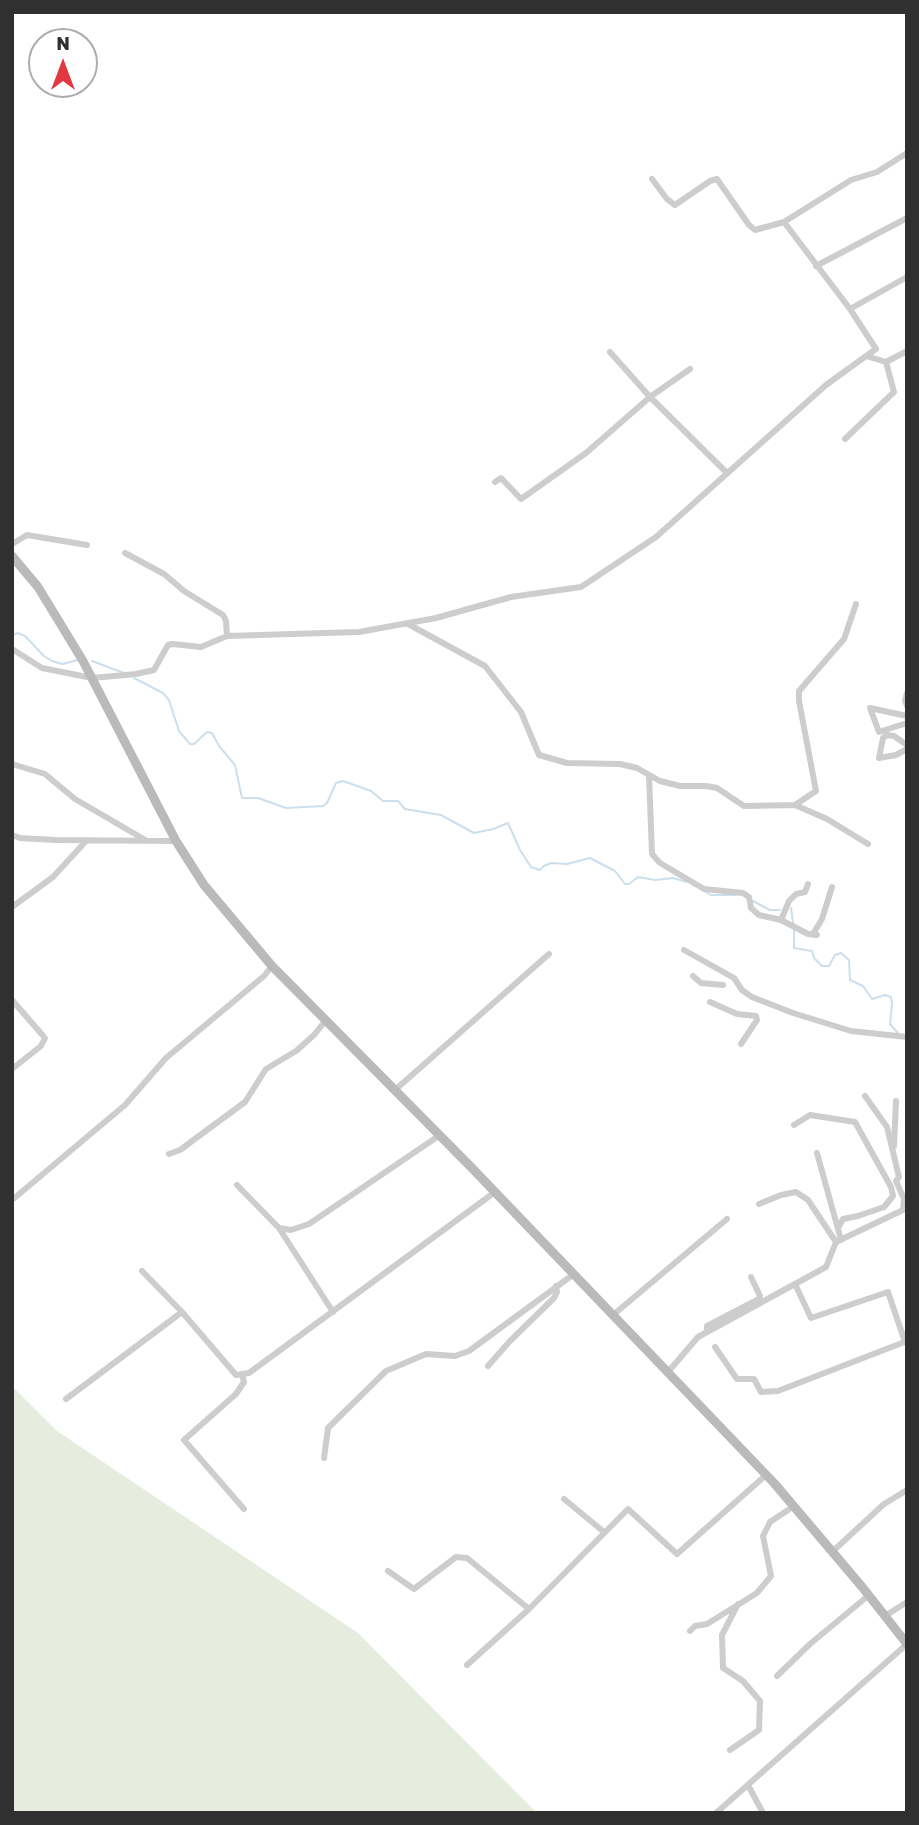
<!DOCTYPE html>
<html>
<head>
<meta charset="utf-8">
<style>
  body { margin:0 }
  #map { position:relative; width:919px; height:1825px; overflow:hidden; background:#fff; font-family:Rubik,sans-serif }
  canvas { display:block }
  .frame { position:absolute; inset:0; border:14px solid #303030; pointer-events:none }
  .north { position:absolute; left:28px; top:28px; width:70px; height:70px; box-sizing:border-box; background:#fff; border:2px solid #acacac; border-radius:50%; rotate:0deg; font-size:19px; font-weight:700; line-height:28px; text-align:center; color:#303030 }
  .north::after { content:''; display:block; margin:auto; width:24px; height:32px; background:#e23842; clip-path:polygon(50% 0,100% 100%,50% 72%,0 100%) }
</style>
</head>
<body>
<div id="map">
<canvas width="919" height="1825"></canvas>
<div class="frame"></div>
<div class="north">N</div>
</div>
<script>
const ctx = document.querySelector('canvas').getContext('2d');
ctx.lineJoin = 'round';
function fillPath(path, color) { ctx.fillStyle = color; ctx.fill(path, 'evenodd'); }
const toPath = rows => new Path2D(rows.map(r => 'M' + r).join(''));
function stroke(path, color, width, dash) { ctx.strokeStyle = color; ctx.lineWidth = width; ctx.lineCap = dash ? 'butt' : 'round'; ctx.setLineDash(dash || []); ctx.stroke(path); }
const green = toPath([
  [12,1386,57,1431,358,1633,537,1813,12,1813]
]);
const stream = toPath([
  [12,635,18,633,25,636,44,656,52,661,62,664,78,660],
  [92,661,124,673],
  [134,678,163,693,169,700,179,731,190,744,194,744,207,732,212,733,219,746,235,765,242,798,258,798,286,808,323,806,327,803,336,783,343,781,371,791,383,801,398,801,405,809,441,815,474,833,493,829,508,823,520,850,531,867,540,870,544,866,551,863,567,864,590,858,615,871,625,884,629,884,638,877,655,880,673,878,687,882],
  [704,891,711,895,736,895],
  [753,901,770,910,780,910],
  [791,908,793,923],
  [794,930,794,948,812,951,814,958,822,966,829,966,835,955,841,953,849,960,850,980,863,986,872,999,885,995,891,997,892,1004,890,1024,898,1033]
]);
const minor = toPath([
  [907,153,877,172,851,180,784,222,850,309,907,277],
  [652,179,667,199,675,205,710,181,717,179,749,225,755,230,784,222],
  [816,266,907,218],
  [850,309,876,349,866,356],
  [610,352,650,397,727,473],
  [845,439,894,392,886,362],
  [495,482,501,478,521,499,586,453,650,397,690,369],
  [12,544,27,535,87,545],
  [125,553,164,574,184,591,223,615,226,621,227,636],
  [408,624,485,666,521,712,539,755,567,763,620,764,637,768,660,781,680,786,706,786,717,788,744,806,795,805,827,819,868,844],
  [12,649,42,668,92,678,136,674,154,670,168,645,172,644,201,647,227,636,359,632,436,618,511,597,581,587,656,537,826,385,866,356,886,362,907,351],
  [907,693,905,701,907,706],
  [907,716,870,708,879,732,907,723],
  [907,745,894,736,887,735,883,738,879,758,896,755,907,749],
  [12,764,45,774,75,799,147,841],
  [649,775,652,854,660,863,704,889,743,893,749,897,751,908,759,915,781,920,808,934,817,935],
  [795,805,816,791,799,701,799,691,844,639,856,604],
  [12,835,20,838,55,840,176,841],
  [12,907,53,877,86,841],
  [781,920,789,901,796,894,805,892,808,884],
  [813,934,822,919,832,887],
  [684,950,734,978,742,990,752,997,793,1013,851,1031,907,1037],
  [693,976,701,983,723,985],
  [12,1000,45,1038,41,1046,12,1069],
  [710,1002,737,1014,756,1016,757,1020,741,1044],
  [395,1090,549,954],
  [794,1125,810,1115,855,1122,891,1187,893,1196,884,1207,858,1216,843,1219,838,1228],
  [894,1146,896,1101],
  [817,1153,841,1240],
  [169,1154,180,1150,245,1102,266,1069,296,1051,314,1035,326,1020],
  [237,1185,279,1228,333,1312],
  [12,1200,125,1105,166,1058,264,976,272,966],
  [759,1204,781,1195,796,1192,808,1200,836,1242],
  [279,1228,291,1230,309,1224,440,1135],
  [142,1271,182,1312],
  [795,1284,811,1318,888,1292,905,1342],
  [613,1315,727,1219],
  [707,1332,707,1326,759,1299,760,1296,751,1277],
  [715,1347,737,1379,754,1379,761,1392,778,1391,907,1341],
  [488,1366,510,1341,554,1298,557,1292,556,1286],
  [668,1372,698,1337,826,1267,836,1242,903,1210,904,1199,896,1181,899,1177,887,1127,865,1096],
  [242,1374,244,1382,236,1394,184,1440,244,1509],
  [66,1399,182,1312,236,1375,249,1373,495,1192],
  [324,1458,328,1428,386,1371,426,1354,455,1356,469,1351,574,1274],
  [564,1499,604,1532],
  [832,1552,884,1504,907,1490],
  [388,1571,414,1589,456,1557,467,1558,529,1609],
  [885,1616,907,1602],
  [690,1631,695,1626,707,1624,757,1593,771,1576,763,1536,770,1522,794,1506],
  [467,1665,529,1609,628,1509,677,1554,766,1475],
  [777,1676,810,1644,869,1595],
  [730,1750,759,1730,760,1701,743,1681,723,1668,722,1635,738,1604],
  [748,1785,763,1813],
  [716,1813,907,1644]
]);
const secondary = toPath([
  [12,556,38,587,83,661,176,841,204,885,272,966,470,1166,774,1483,863,1588,907,1644]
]);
fillPath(green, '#e6eddf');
stroke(stream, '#ccdfec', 2);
stroke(minor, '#cdcdcd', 6);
stroke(secondary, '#bababa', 9);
</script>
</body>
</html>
